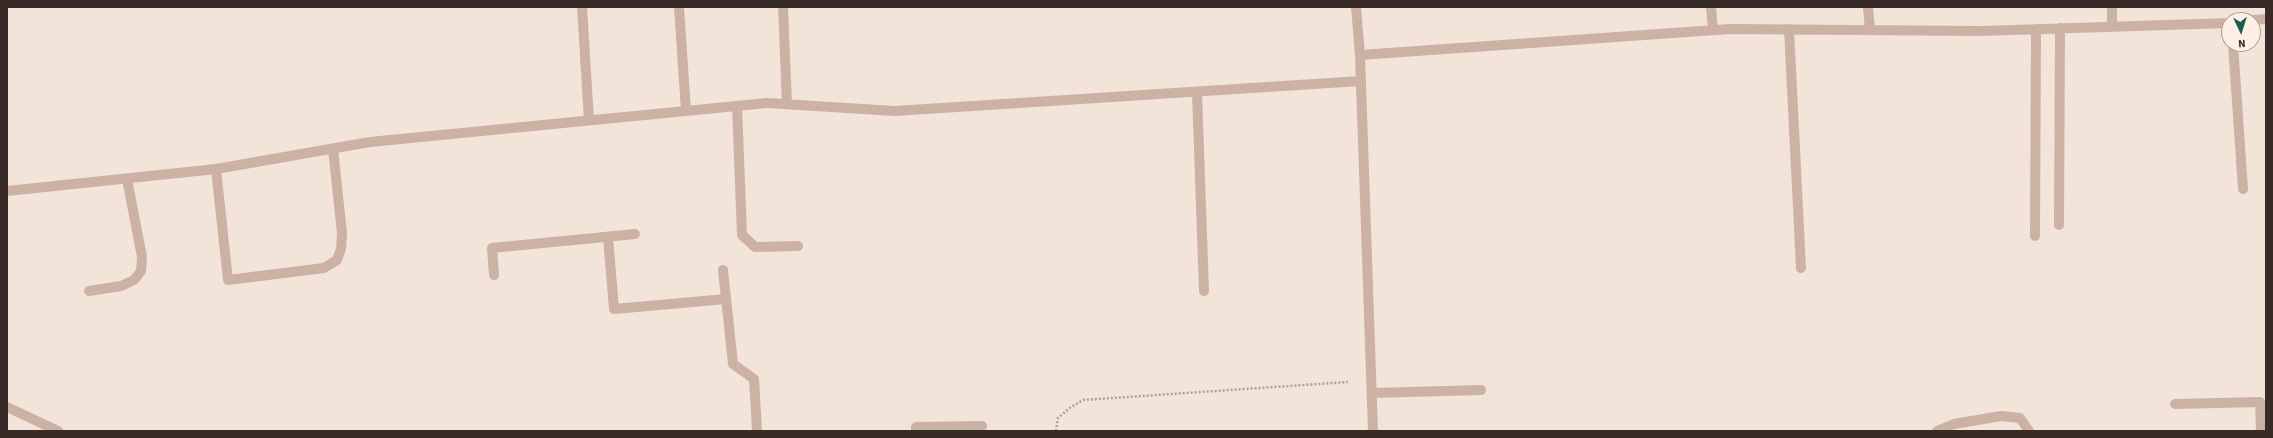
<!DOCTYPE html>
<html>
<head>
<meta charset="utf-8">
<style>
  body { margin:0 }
  #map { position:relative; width:2273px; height:438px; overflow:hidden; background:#f3e4da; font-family:"Source Sans 3",sans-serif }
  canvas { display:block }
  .frame { position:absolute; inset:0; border:8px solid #372a27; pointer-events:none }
  .north { position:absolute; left:2221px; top:12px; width:40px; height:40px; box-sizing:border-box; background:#fbefe6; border:1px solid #ada09a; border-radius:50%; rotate:176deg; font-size:11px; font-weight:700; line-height:16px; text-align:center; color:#372a27 }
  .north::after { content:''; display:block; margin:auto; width:14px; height:18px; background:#195c58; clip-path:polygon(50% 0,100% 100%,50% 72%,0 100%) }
</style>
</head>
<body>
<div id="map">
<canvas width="2273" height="438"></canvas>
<div class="frame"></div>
<div class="north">N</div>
</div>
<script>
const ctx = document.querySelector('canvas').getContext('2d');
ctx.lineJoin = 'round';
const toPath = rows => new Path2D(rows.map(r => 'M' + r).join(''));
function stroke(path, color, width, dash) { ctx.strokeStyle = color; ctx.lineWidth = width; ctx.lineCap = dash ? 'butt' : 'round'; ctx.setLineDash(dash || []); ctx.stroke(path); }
const path = toPath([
  [1056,431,1058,418,1071,407,1083,400,1348,382]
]);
const street = toPath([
  [582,7,589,120],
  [679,7,686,111],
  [783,7,787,104],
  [1356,7,1360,55,1373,431],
  [1711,7,1713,30],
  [1868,7,1870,30],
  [2112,7,2112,26],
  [2253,20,2266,19],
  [1789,29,1801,268],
  [2233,44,2243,189],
  [1360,55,1730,29,1981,31,2229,23],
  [1197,93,1204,291],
  [737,106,742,235,755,247,798,246],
  [216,169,228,280,324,268,337,260,341,249,342,233,333,149],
  [7,191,216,169,370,142,767,103,895,111,1360,81],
  [2059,225,2060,28],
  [2035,236,2036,29],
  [608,237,614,309,726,299],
  [723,270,733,364,754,379,757,431],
  [494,275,492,248,635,234],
  [89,291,121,286,134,280,141,271,142,257,127,179],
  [1372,393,1481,390],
  [2175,404,2260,402,2261,431],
  [7,407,58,431],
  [916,431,916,427,982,426],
  [1937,431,1954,424,2001,416,2020,418,2029,431]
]);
stroke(path, '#b89c8f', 2.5, [2, 2]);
stroke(street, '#ccb2a5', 10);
</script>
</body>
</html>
